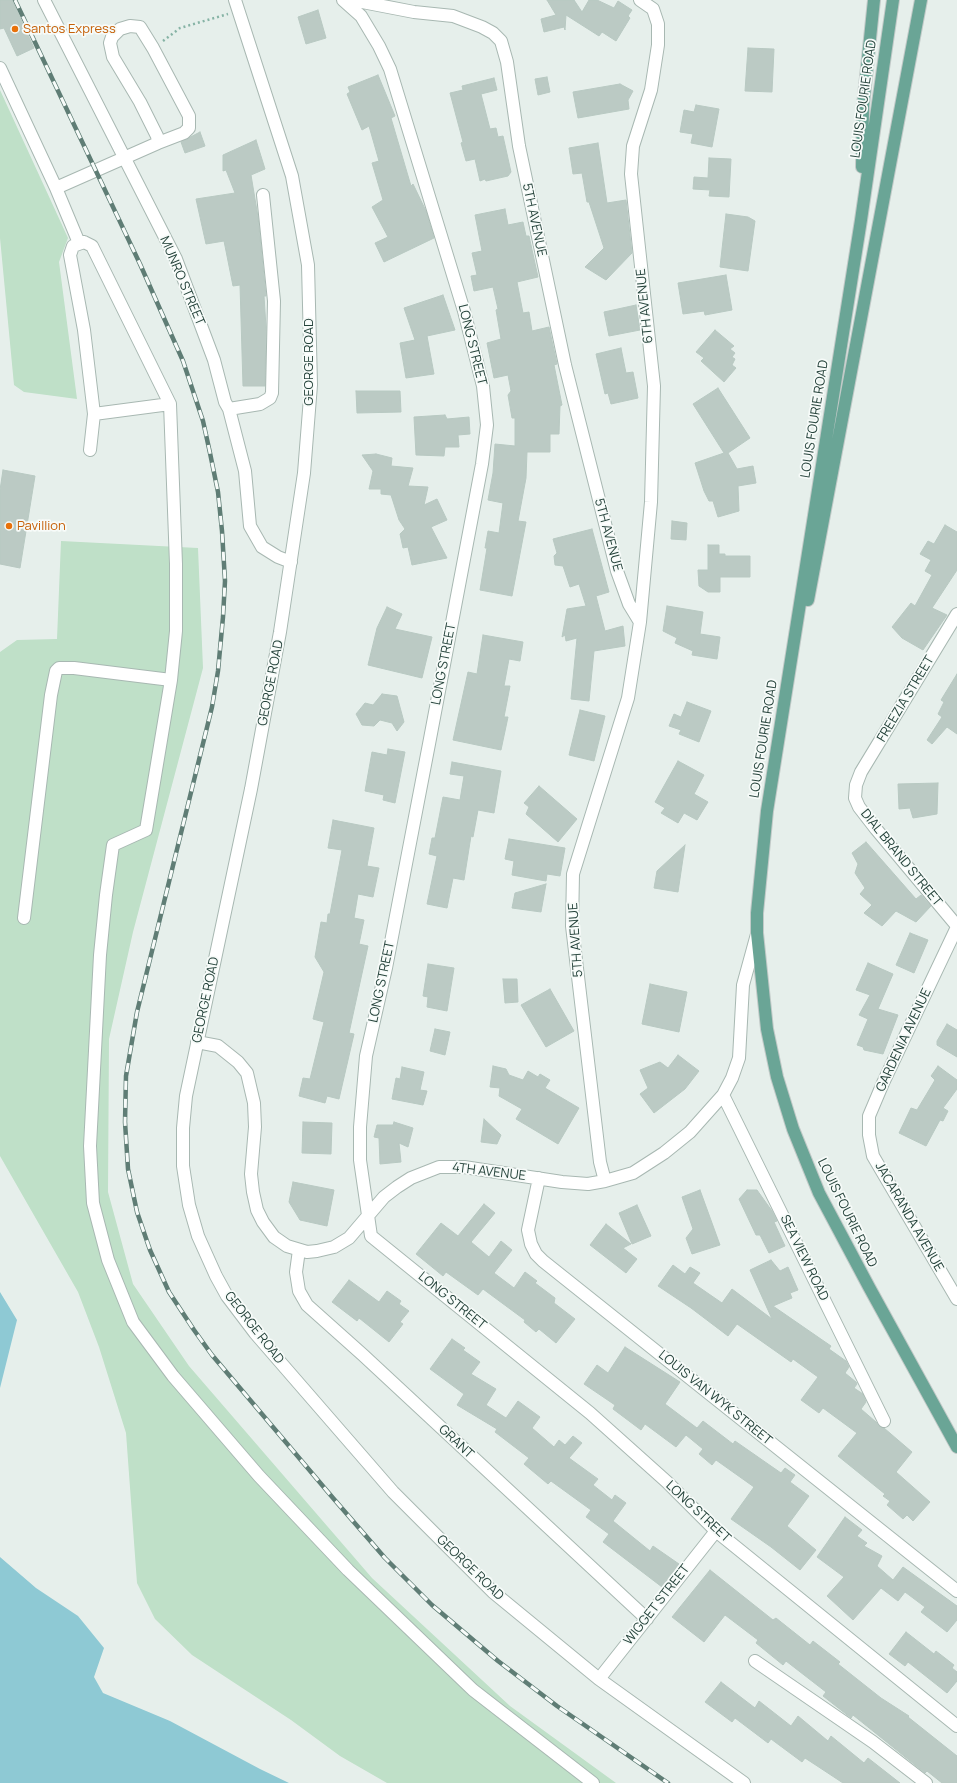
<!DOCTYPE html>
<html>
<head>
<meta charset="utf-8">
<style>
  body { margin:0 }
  canvas { display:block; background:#e6efeb }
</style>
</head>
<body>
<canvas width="957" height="1783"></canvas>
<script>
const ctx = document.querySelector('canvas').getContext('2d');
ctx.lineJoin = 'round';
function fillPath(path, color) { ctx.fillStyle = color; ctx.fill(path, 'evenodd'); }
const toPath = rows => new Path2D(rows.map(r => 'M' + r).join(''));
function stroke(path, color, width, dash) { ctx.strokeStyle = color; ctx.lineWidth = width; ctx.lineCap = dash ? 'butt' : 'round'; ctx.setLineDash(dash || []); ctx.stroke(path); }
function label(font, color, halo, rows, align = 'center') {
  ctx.font = font + ' Manrope,sans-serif'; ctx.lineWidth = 3.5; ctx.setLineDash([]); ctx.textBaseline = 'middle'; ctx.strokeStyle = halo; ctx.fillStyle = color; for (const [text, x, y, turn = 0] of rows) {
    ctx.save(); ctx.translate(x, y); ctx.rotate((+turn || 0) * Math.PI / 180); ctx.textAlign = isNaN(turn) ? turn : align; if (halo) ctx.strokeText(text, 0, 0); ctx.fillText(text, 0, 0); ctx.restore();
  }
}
const green = toPath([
  [0,90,68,238,59,262,77,399,24,392,14,385,0,238],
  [61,541,198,548,203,668,133,932,109,1039,108,1192,133,1284,189,1366,372,1578,510,1706,616,1783,387,1783,340,1756,291,1720,192,1655,155,1619,137,1583,126,1433,99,1347,78,1292,0,1156,0,652,17,640,57,639]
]);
const water = toPath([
  [0,1292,17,1320,0,1388],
  [0,1557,36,1588,78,1616,104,1648,94,1677,103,1693,170,1721,260,1769,289,1783,0,1783]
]);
const building = toPath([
  [0,0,12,0,34,48,17,56,4,28,0,29,0,0],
  [547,0,574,0,582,12,589,0,597,0,614,8,618,1,632,10,628,16,630,18,616,41,602,32,599,36,566,15,565,30,564,27,544,32,541,19,556,15,547,0],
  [318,10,326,38,306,44,298,17,318,10],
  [748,48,774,49,772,92,745,91,748,48],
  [378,75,395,116,391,118,411,186,413,184,426,211,434,238,384,262,375,243,388,237,372,207,383,200,372,163,379,161,369,126,362,130,347,94,350,92,348,87,378,75],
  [547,77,550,92,538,95,535,79,547,77],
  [494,78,497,90,481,94,490,129,496,128,498,137,503,136,511,172,508,176,486,181,485,179,480,181,475,159,466,161,461,143,463,142,450,93,463,90,462,86,494,78],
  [620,84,633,91,628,100,629,109,578,118,573,92,620,84],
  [696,105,719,109,712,147,691,143,693,134,680,132,684,110,694,112,696,105],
  [200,132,205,146,185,153,181,142,200,132],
  [256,140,265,169,251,175,258,217,266,296,264,296,266,327,265,386,243,386,240,285,233,286,224,241,206,244,196,199,235,193,226,170,223,171,223,155,256,140],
  [598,143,607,203,626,200,632,253,606,280,585,267,604,248,589,202,587,202,582,173,573,174,569,148,598,143],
  [709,158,731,159,729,197,709,196,710,190,693,189,694,177,708,178,709,158],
  [505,209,508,225,523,222,526,236,529,236,538,277,517,282,523,313,529,312,532,331,549,327,557,364,554,365,562,405,560,406,559,434,550,434,550,452,527,452,526,478,518,521,526,522,512,596,480,590,487,548,485,548,488,531,499,533,503,503,488,500,493,473,495,444,515,446,515,418,512,418,508,395,511,391,508,375,494,378,487,343,501,339,496,310,498,309,493,287,474,291,471,276,477,275,472,253,482,251,475,215,505,209],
  [726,214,748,217,755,221,748,271,720,267,726,214],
  [726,275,732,310,705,315,704,311,683,314,678,283,726,275],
  [443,295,455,330,427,336,434,374,406,378,400,343,415,340,404,308,443,295],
  [636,305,640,330,609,336,604,312,636,305],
  [715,330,734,346,730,349,735,353,732,357,735,359,732,365,736,368,724,382,701,361,704,358,696,352,715,330],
  [621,348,626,373,633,372,638,398,611,404,608,393,605,394,596,354,621,348],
  [718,388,750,438,728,453,737,469,753,466,756,483,738,486,739,511,718,517,713,501,709,501,704,491,695,463,724,453,693,404,718,388],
  [356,391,400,391,401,412,357,413,356,391],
  [445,415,447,419,469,417,470,434,458,435,459,447,445,447,444,456,416,455,414,417,445,415],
  [376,454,392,458,391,466,413,468,408,486,428,487,424,505,437,499,447,520,431,527,447,558,412,565,408,547,403,548,400,534,405,529,399,520,391,495,381,494,381,489,369,489,373,471,362,455,376,454],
  [3,470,35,476,20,568,0,564,0,490,3,470],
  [672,521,687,523,686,540,671,539,672,521],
  [945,525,957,532,957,570,932,608,947,615,923,650,902,638,892,627,911,603,915,606,932,575,925,571,931,560,920,554,928,541,934,544,945,525],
  [592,529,609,592,596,596,605,631,623,626,625,646,594,651,589,701,571,699,577,638,566,641,565,635,562,637,567,609,586,606,579,584,570,587,563,566,555,565,554,556,557,553,553,539,592,529],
  [708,545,719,545,719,554,725,554,725,556,750,556,750,577,720,577,720,592,708,592,699,586,698,570,708,570,708,545],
  [667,606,703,612,700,634,720,637,717,659,692,655,693,651,675,643,677,638,663,631,667,606],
  [387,607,402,614,395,629,432,637,422,678,368,665,377,628,387,607],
  [483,635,523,642,520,661,509,659,504,686,510,686,504,717,508,717,501,750,453,740,468,672,477,674,483,635],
  [957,674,957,734,947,727,932,744,927,740,942,717,938,714,944,702,941,700,957,674],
  [382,694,397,696,404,722,397,731,392,723,380,720,374,726,362,725,356,714,365,703,373,705,382,694],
  [687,702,711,711,699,742,679,734,681,730,669,726,674,714,681,717,687,702],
  [580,710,605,716,594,761,569,755,580,710],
  [388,749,405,752,395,803,383,800,384,795,365,791,372,752,387,755,388,749],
  [678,761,704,775,694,794,708,802,697,820,684,813,678,823,661,813,665,808,655,802,678,761],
  [452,762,501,771,494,813,478,810,473,837,471,836,464,880,453,878,447,908,427,904,437,856,429,854,432,838,435,838,443,797,460,800,464,776,450,774,452,762],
  [938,783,937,814,913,818,910,808,899,809,898,784,938,783],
  [539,786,577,819,558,842,526,814,529,807,524,803,539,786],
  [333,820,374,828,367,866,379,868,373,897,358,894,354,918,364,920,359,944,368,946,349,1033,354,1034,339,1099,327,1096,325,1103,299,1096,303,1078,310,1079,324,1022,313,1019,324,972,315,957,321,922,327,923,328,914,330,914,342,850,328,848,333,820],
  [509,839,565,848,560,876,547,874,546,881,512,875,514,861,505,859,509,839],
  [866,842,916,899,921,895,931,906,916,922,896,911,882,926,864,913,872,905,860,894,865,888,855,873,858,864,852,853,866,842],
  [685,845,678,892,654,888,657,871,685,845],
  [546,884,541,912,512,908,515,893,546,884],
  [910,933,928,940,914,973,896,965,910,933],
  [868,963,893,974,878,1009,898,1015,883,1054,864,1050,863,1047,857,1045,868,1019,859,1015,870,995,856,990,868,963],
  [428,964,454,968,447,1011,427,1007,428,997,423,996,428,964],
  [503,979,517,979,518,1002,505,1003,503,979],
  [650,984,687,992,679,1032,642,1024,650,984],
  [550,989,574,1031,546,1047,521,1005,550,989],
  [947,1024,957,1030,957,1057,937,1045,937,1041,947,1024],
  [435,1029,450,1032,445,1055,430,1051,435,1029],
  [678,1055,699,1071,685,1089,654,1113,640,1094,648,1088,640,1070,660,1062,668,1068,678,1055],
  [493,1066,506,1069,509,1075,523,1080,528,1071,538,1077,540,1074,550,1080,545,1088,579,1108,558,1144,516,1119,522,1109,499,1096,500,1088,490,1087,493,1066],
  [938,1066,957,1080,957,1089,943,1108,948,1111,943,1121,940,1120,926,1146,899,1133,911,1108,917,1110,935,1080,931,1076,938,1066],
  [402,1067,424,1072,420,1090,427,1091,423,1105,392,1099,396,1078,400,1079,402,1067],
  [484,1119,501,1135,497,1144,481,1142,484,1119],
  [303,1122,332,1123,331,1154,302,1153,303,1122],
  [394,1122,413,1128,408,1147,399,1143,401,1162,380,1164,379,1138,374,1137,377,1125,393,1125,394,1122],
  [293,1182,334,1190,327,1226,300,1220,289,1202,293,1182],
  [700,1190,720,1245,692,1254,686,1238,693,1229,682,1197,700,1190],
  [747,1190,757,1190,772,1211,777,1221,774,1222,785,1246,769,1253,760,1235,756,1235,739,1199,747,1190],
  [484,1204,495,1213,471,1242,489,1257,501,1241,512,1250,494,1273,514,1288,525,1272,537,1281,535,1283,555,1298,554,1303,575,1319,556,1343,539,1329,536,1332,524,1322,525,1320,483,1289,478,1295,446,1272,443,1276,416,1254,441,1223,458,1236,484,1204],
  [637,1205,651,1236,632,1244,619,1213,637,1205],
  [606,1224,631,1244,623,1248,637,1259,626,1273,590,1245,606,1224],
  [771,1260,780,1271,788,1267,798,1290,790,1293,792,1298,773,1306,831,1346,829,1349,846,1361,849,1367,845,1373,856,1382,857,1384,854,1388,863,1394,866,1402,861,1409,876,1422,880,1427,884,1428,912,1452,896,1472,930,1502,913,1521,907,1515,903,1519,887,1505,890,1501,883,1496,885,1494,838,1456,857,1433,823,1408,819,1413,801,1400,818,1377,793,1359,791,1362,737,1324,728,1336,691,1308,658,1286,673,1265,685,1274,690,1267,700,1273,693,1283,722,1303,732,1289,772,1319,750,1270,771,1260],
  [349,1280,379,1302,387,1291,401,1301,399,1304,409,1311,400,1322,403,1324,389,1342,359,1318,357,1321,332,1302,349,1280],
  [452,1339,465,1348,463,1350,480,1362,471,1374,496,1389,486,1405,506,1418,518,1401,540,1417,532,1428,554,1447,559,1440,565,1445,573,1436,582,1443,569,1458,598,1479,593,1485,612,1500,615,1495,626,1503,613,1521,650,1551,653,1546,679,1564,662,1587,603,1542,609,1534,586,1517,591,1510,551,1481,548,1484,524,1464,529,1458,495,1432,497,1429,457,1405,464,1394,430,1369,452,1339],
  [625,1347,680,1382,665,1404,697,1428,703,1421,733,1444,735,1441,781,1473,785,1468,795,1475,790,1482,809,1496,787,1526,816,1550,800,1570,771,1547,731,1519,754,1487,716,1460,712,1465,699,1454,703,1449,686,1435,676,1447,645,1424,641,1430,613,1409,615,1405,584,1384,597,1365,608,1373,625,1347],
  [845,1517,862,1530,857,1536,867,1543,864,1546,882,1556,877,1566,893,1580,903,1567,957,1606,957,1620,947,1632,921,1612,925,1607,905,1592,898,1601,881,1588,853,1620,827,1596,844,1577,817,1557,845,1517],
  [710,1570,773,1620,776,1618,810,1645,813,1641,840,1662,838,1664,881,1698,909,1716,908,1717,957,1756,957,1783,942,1783,927,1771,925,1773,853,1715,851,1718,823,1696,826,1692,786,1661,783,1665,756,1643,758,1640,725,1615,704,1642,672,1617,710,1570],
  [906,1632,934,1654,936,1651,954,1665,952,1668,957,1672,957,1681,947,1693,908,1662,905,1666,889,1654,906,1632],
  [721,1682,755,1708,759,1701,791,1726,798,1716,828,1741,831,1736,864,1763,868,1758,900,1783,843,1783,805,1758,802,1762,771,1739,768,1743,735,1718,732,1722,705,1702,721,1682]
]);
const path = toPath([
  [163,41,180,28,228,14]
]);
const minor = toPath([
  [44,0,176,259,214,360,225,402,229,409,245,471,250,526,262,547,278,557,291,562],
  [235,0,292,176,308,265,311,385,304,473,280,632,251,789,186,1096,183,1128,183,1166,189,1205,198,1236,216,1276,227,1296,255,1333,393,1492,493,1592,599,1679,744,1783],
  [343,0,361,16,379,46,390,69,464,311,483,386,487,425,482,464,429,744,386,968,366,1056,360,1127,360,1160,371,1236,590,1413,667,1482,716,1531,957,1726],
  [352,0,414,12,453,16,482,27,493,33,501,41,507,62,519,146,565,365,617,571,629,604,640,622],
  [0,68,56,188],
  [84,242,92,246,170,404,94,414,84,330,70,255,73,246,84,242],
  [79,243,56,188,158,143,184,133,189,128,189,116,153,48,140,27,130,26,120,29,112,37,110,43,113,57,140,102,157,136,158,143],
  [170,404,176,564,176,631,171,680,146,830,113,845,106,895,100,955,90,1146,93,1203,108,1260,133,1322,173,1376,259,1476,348,1570,473,1690,593,1783],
  [229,409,260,404,270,398,272,393,274,301,263,195],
  [90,450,94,414],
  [957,614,861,772,856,785,855,798,859,807,876,829,957,926],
  [24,918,51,695,56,671,59,668,74,668,171,680],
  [957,927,883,1083,869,1116,869,1135,873,1156,957,1299],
  [197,1042,218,1046,238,1062,247,1073,254,1103,255,1127,251,1174,253,1192,257,1210,263,1222,274,1237,287,1246,307,1252,317,1251,334,1247,349,1238,384,1197,397,1187,411,1178,439,1167,464,1167,562,1182,588,1184,605,1181,633,1173,664,1153,690,1132,723,1095,732,1078,739,1058,743,985,757,934],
  [723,1095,884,1421],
  [539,1178,528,1230,531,1244,536,1254,543,1261,957,1591],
  [605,1181,600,1162,572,926,573,874,628,698,640,622,651,502,654,386,631,174,633,146,651,90,658,45,658,24,653,9,640,0],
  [299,1250,296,1272,299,1291,307,1305,363,1355,647,1619],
  [755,1661,873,1742,926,1783],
  [599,1679,716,1531]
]);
const major = toPath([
  [893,0,861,220,767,811,757,913,757,933,767,1029,777,1077,793,1129,819,1193,869,1287,957,1447],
  [862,167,863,106,874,0],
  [808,600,921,0]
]);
const rail = toPath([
  [15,0,140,264,183,361,203,421,210,453,218,492,222,531,225,581,223,617,218,671,212,707,137,1012,126,1076,125,1122,128,1169,137,1212,150,1250,169,1292,194,1330,212,1355,333,1498,385,1558,432,1605,498,1661,557,1706,668,1783]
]);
const markers = [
  [15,29,4,"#e8710a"],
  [9,526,4,"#e8710a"]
];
const foodNames = [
  ["Santos Express",23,29],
  ["Pavillion",17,526]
];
const streetNames = [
  ["LOUIS FOURIE ROAD",864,99,-82],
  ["5TH AVENUE",534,220,78],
  ["MUNRO STREET",182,281,67],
  ["6TH AVENUE",645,306,-96],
  ["LONG STREET",472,345,76],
  ["GEORGE ROAD",309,362,-90],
  ["LOUIS FOURIE ROAD",815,419,-81],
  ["5TH AVENUE",608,535,75],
  ["LONG STREET",444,664,-79],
  ["GEORGE ROAD",271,683,-79],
  ["FREEZIA STREET",906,699,-59],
  ["LOUIS FOURIE ROAD",764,739,-81],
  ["DIAL BRAND STREET",901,858,51],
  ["5TH AVENUE",576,940,-94],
  ["LONG STREET",382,982,-78],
  ["GEORGE ROAD",206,1000,-78],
  ["GARDENIA AVENUE",904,1040,-65],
  ["4TH AVENUE",489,1172,7],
  ["LOUIS FOURIE ROAD",847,1213,64],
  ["JACARANDA AVENUE",909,1217,60],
  ["SEA VIEW ROAD",804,1258,64],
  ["LONG STREET",452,1301,39],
  ["GEORGE ROAD",254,1328,52],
  ["LOUIS VAN WYK STREET",715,1398,39],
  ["GRANT",456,1442,43],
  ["LONG STREET",698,1512,43],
  ["GEORGE ROAD",470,1568,44],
  ["WIGGET STREET",657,1605,-52]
];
fillPath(green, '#bfe0c8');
fillPath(water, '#8ec9d4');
fillPath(building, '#bbcac4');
stroke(building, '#b8c9c2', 1);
stroke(minor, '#a8b8b2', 14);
stroke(major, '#c2cac8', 14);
stroke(path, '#86b3a5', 2.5, [2, 3]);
stroke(minor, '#fff', 12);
stroke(major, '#6aa596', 12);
stroke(rail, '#5f7d75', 4.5);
stroke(rail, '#f7fbf9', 3, [9]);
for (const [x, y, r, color] of markers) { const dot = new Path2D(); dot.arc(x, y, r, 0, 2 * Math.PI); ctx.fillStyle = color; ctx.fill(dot); stroke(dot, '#f7fbf9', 1.5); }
label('13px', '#c56008', '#f7fbf9', foodNames, 'left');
label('13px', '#24423a', '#f7fbf9', streetNames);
</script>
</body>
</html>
